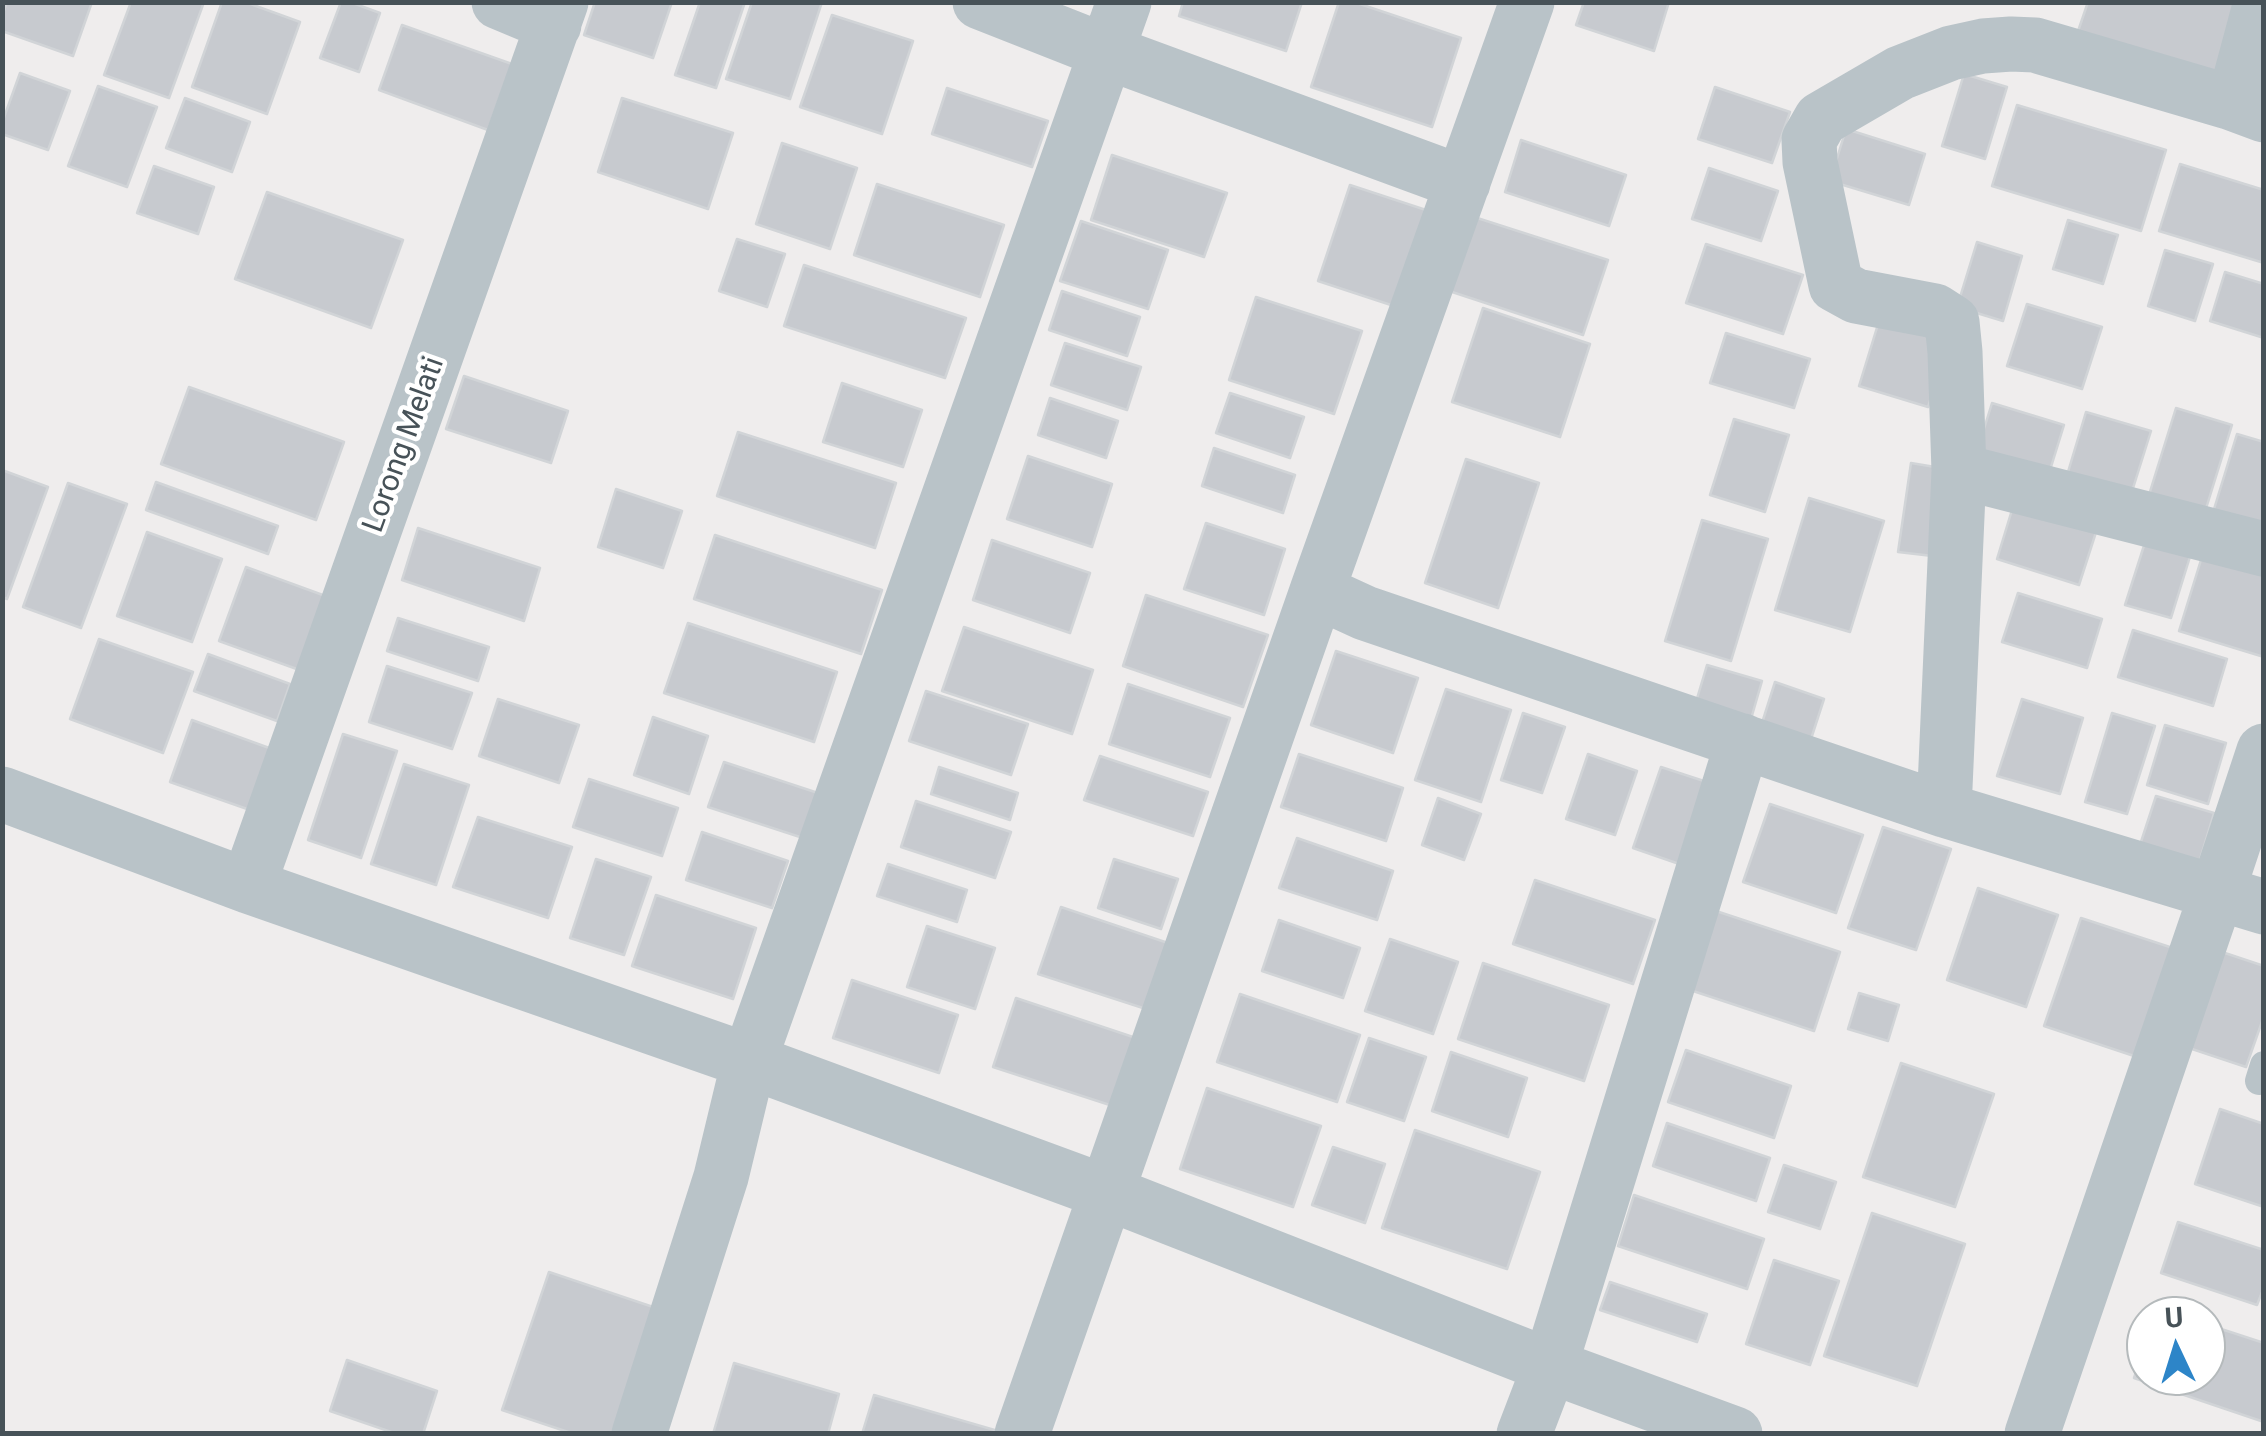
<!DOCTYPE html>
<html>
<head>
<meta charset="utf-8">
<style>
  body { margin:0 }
  #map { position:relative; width:2266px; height:1436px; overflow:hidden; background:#efeded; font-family:Roboto,sans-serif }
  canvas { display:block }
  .frame { position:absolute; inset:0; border:5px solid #475258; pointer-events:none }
  .north { position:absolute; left:2126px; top:1296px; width:100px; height:100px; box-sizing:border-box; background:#fff; border:2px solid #b5babc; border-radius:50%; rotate:356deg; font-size:28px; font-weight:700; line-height:40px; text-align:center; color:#475258 }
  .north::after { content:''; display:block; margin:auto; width:35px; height:45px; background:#2d85c8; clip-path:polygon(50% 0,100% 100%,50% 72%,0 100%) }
</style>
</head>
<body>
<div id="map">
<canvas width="2266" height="1436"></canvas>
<div class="frame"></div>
<div class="north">U</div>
</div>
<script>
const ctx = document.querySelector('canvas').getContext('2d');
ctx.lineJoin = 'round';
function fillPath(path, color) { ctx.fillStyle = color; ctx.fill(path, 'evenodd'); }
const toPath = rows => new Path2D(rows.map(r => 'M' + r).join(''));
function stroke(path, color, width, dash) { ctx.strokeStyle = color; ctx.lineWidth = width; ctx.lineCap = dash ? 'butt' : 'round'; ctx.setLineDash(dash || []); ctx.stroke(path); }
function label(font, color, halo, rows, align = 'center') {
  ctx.font = font + ' Roboto,sans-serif'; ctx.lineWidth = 9; ctx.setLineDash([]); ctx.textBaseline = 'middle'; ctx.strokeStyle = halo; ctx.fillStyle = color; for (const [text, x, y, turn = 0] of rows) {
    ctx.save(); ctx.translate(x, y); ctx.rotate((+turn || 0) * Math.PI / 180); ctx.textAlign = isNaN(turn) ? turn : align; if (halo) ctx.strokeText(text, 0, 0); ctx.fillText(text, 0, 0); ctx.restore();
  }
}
const building = toPath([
  [7,2,92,2,73,56,2,31,2,16,7,2],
  [131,2,204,2,169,98,104,75,131,2],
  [222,2,245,2,300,22,267,114,192,87,222,2],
  [341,2,350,2,380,13,359,72,320,58,341,2],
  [595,2,672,2,653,58,584,35,595,2],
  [700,2,745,2,716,88,675,75,700,2],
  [752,2,822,2,790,99,726,79,752,2],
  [1183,2,1302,2,1286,51,1179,16,1183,2],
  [1339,2,1354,2,1461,38,1432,127,1311,87,1339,2],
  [1584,2,1669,2,1654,51,1576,25,1584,2],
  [2088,2,2252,2,2223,89,2075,40,2088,2],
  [832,15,913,41,882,134,800,107,832,15],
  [402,25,512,64,488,130,379,90,402,25],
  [20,73,70,91,48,150,2,134,2,123,20,73],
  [1964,74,2007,87,1985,159,1942,146,1964,74],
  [98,86,157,107,127,187,68,166,98,86],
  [1715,87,1790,112,1772,163,1698,139,1715,87],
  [947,88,1048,121,1032,167,932,134,947,88],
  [185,98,250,122,232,172,166,148,185,98],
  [622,98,733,133,708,209,598,172,622,98],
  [2017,105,2166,150,2141,231,1992,186,2017,105],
  [1846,129,1925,154,1909,205,1830,181,1846,129],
  [1521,140,1626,175,1609,226,1505,192,1521,140],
  [782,143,857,168,830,249,756,224,782,143],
  [1112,155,1227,193,1204,257,1091,220,1112,155],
  [2180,164,2264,190,2264,263,2159,231,2180,164],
  [154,166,214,187,198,234,137,213,154,166],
  [1709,168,1778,191,1761,241,1692,219,1709,168],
  [877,184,1004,225,980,297,854,255,877,184],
  [1350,185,1426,210,1394,306,1318,281,1350,185],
  [267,192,403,240,371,328,235,279,267,192],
  [1471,216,1608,260,1583,335,1446,290,1471,216],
  [2068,220,2118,235,2103,284,2053,269,2068,220],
  [1081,221,1168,250,1148,309,1060,281,1081,221],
  [737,239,785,254,767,307,719,291,737,239],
  [1977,242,2022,256,2003,321,1957,307,1977,242],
  [1706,244,1803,275,1783,334,1686,303,1706,244],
  [2165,250,2213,264,2195,321,2148,306,2165,250],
  [804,265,966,318,945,378,784,326,804,265],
  [2225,272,2264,284,2264,338,2210,321,2225,272],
  [1062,291,1140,317,1127,356,1049,330,1062,291],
  [1256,297,1362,331,1334,414,1229,380,1256,297],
  [2027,304,2102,327,2082,389,2007,366,2027,304],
  [1483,308,1590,344,1560,437,1452,402,1483,308],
  [1879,321,1949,342,1928,407,1859,386,1879,321],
  [1726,333,1810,359,1794,408,1710,383,1726,333],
  [1065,343,1141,367,1127,410,1051,385,1065,343],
  [464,376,568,411,551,463,446,429,464,376],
  [842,383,922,410,903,467,823,442,842,383],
  [189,387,344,442,316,520,161,464,189,387],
  [1230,393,1304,417,1290,458,1216,433,1230,393],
  [1050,398,1118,421,1106,458,1038,435,1050,398],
  [1992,403,2064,425,2047,480,1975,458,1992,403],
  [2176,408,2232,425,2204,515,2148,498,2176,408],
  [2086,412,2151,431,2129,501,2065,482,2086,412],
  [1734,419,1789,435,1765,512,1710,495,1734,419],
  [738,432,896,483,875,548,717,496,738,432],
  [2237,434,2264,442,2264,535,2211,519,2237,434],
  [1214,448,1295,475,1283,513,1202,486,1214,448],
  [1028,456,1112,484,1092,547,1007,519,1028,456],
  [1466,459,1539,483,1498,608,1425,583,1466,459],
  [1911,463,1953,470,1941,557,1898,552,1911,463],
  [2,470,48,487,7,599,2,597,2,470],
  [156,482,278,526,268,554,146,510,156,482],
  [68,483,127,504,81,628,23,607,68,483],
  [616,489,682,511,663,568,598,547,616,489],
  [1809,498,1884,521,1850,632,1775,610,1809,498],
  [2015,500,2098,526,2079,585,1997,559,2015,500],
  [1702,520,1768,539,1731,661,1665,641,1702,520],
  [1206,523,1285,549,1264,615,1184,589,1206,523],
  [418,528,540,568,524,621,402,580,418,528],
  [147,532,222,559,192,642,117,616,147,532],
  [2148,533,2193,547,2171,618,2125,605,2148,533],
  [715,535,882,590,861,654,694,599,715,535],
  [992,540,1090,573,1070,633,973,600,992,540],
  [2205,547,2264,565,2264,657,2179,631,2205,547],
  [246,567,331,598,305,672,219,641,246,567],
  [2018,593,2102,619,2087,668,2002,642,2018,593],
  [1146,595,1268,635,1243,707,1123,666,1146,595],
  [398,618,489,647,478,681,387,651,398,618],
  [688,623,837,672,814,742,664,693,688,623],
  [964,627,1093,670,1072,734,942,691,964,627],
  [2133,630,2227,659,2213,706,2118,677,2133,630],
  [99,639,193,672,163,753,70,719,99,639],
  [1336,651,1418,678,1393,753,1311,725,1336,651],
  [208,654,290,684,277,721,194,691,208,654],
  [1707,665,1762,681,1751,719,1696,702,1707,665],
  [387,666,472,693,452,749,369,722,387,666],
  [1775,682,1824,699,1811,739,1762,723,1775,682],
  [1128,684,1230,718,1210,777,1109,744,1128,684],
  [1446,689,1511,710,1481,802,1415,780,1446,689],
  [926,691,1028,724,1011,775,909,741,926,691],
  [498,699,579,725,559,783,479,756,498,699],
  [2022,699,2083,718,2060,794,1997,776,2022,699],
  [1523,713,1565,727,1542,793,1501,780,1523,713],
  [2112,713,2155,726,2127,814,2085,802,2112,713],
  [653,717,708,736,689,794,634,775,653,717],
  [192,720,272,749,250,810,170,782,192,720],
  [2165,725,2226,743,2208,804,2147,785,2165,725],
  [343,734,397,751,361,858,308,840,343,734],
  [1299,754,1403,788,1386,841,1281,807,1299,754],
  [1588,754,1637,771,1615,835,1566,819,1588,754],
  [1100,756,1208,792,1193,836,1084,800,1100,756],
  [724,762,818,793,803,838,708,807,724,762],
  [404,764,469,785,436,885,371,864,404,764],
  [939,767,1018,793,1010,820,931,794,939,767],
  [1661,767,1713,784,1685,866,1633,848,1661,767],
  [589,779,678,808,662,856,573,827,589,779],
  [2156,796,2214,813,2198,866,2139,848,2156,796],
  [1438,798,1481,814,1464,860,1422,845,1438,798],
  [916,801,1011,832,995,878,901,847,916,801],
  [1770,804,1863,835,1836,913,1743,882,1770,804],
  [478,817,572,847,548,918,453,887,478,817],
  [1883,827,1951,849,1916,950,1848,928,1883,827],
  [702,832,788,861,772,908,686,880,702,832],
  [1297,838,1393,871,1377,920,1279,888,1297,838],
  [596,859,651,877,624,955,570,938,596,859],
  [1114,859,1178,879,1161,929,1098,908,1114,859],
  [888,864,967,890,957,922,877,896,888,864],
  [1535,880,1655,920,1633,984,1513,944,1535,880],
  [1978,888,2058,915,2026,1007,1947,980,1978,888],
  [656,895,756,928,733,999,632,966,656,895],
  [1061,907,1168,943,1146,1009,1038,974,1061,907],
  [1716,911,1840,952,1814,1031,1690,990,1716,911],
  [2081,918,2179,950,2143,1059,2044,1026,2081,918],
  [1279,920,1360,948,1343,998,1262,971,1279,920],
  [927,926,995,948,975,1009,907,987,927,926],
  [1390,939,1458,962,1433,1034,1365,1011,1390,939],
  [2216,950,2264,966,2264,1016,2246,1067,2183,1046,2216,950],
  [1483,963,1609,1005,1584,1081,1458,1039,1483,963],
  [852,980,958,1015,939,1073,833,1038,852,980],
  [1859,993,1899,1005,1888,1041,1848,1029,1859,993],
  [1240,994,1360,1035,1337,1102,1217,1062,1240,994],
  [1016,998,1142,1040,1119,1108,993,1067,1016,998],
  [1369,1038,1426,1057,1404,1121,1347,1102,1369,1038],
  [1686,1050,1791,1086,1774,1138,1668,1102,1686,1050],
  [1451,1052,1527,1078,1508,1137,1432,1111,1451,1052],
  [1901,1063,1994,1094,1955,1207,1863,1177,1901,1063],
  [1207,1088,1321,1126,1293,1207,1180,1169,1207,1088],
  [2220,1109,2264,1124,2264,1207,2195,1184,2220,1109],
  [1667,1123,1770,1158,1756,1201,1653,1166,1667,1123],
  [1415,1130,1540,1172,1507,1269,1382,1228,1415,1130],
  [1333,1147,1385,1164,1365,1223,1312,1205,1333,1147],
  [1784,1165,1836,1182,1820,1229,1768,1212,1784,1165],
  [1634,1195,1764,1239,1747,1289,1618,1246,1634,1195],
  [1872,1213,1965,1244,1917,1386,1824,1356,1872,1213],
  [2178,1222,2264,1250,2264,1287,2257,1305,2161,1273,2178,1222],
  [1774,1260,1839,1281,1810,1365,1746,1344,1774,1260],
  [549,1272,662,1310,620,1434,574,1434,502,1410,549,1272],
  [1610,1282,1707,1314,1697,1342,1600,1310,1610,1282],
  [2206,1324,2264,1343,2264,1422,2134,1378,2146,1343,2146,1376,2206,1376,2206,1324],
  [347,1360,437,1391,423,1434,397,1434,330,1411,347,1360],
  [734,1363,839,1394,828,1434,713,1434,734,1363],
  [874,1395,998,1431,997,1434,862,1434,874,1395]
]);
const service = toPath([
  [2259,1081,2264,1065]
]);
const minor = toPath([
  [499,2,554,25],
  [980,2,1107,52,1463,183],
  [1527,2,1317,591,1365,613,1944,810,2264,907],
  [2229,102,2239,84,2261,2],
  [1959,471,2264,549],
  [2,794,248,886,749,1061,1108,1193,1550,1366,1735,1434],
  [1944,810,1959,471,1955,352,1952,322,1935,311,1856,296,1836,285,1810,162,1809,140,1821,119,1900,73,1951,53,1983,46,2011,44,2035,45,2229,102,2264,115],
  [248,886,561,2],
  [639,1434,721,1177,749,1061,1124,2],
  [1022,1434,1317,591],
  [1524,1434,1550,1366,1743,741],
  [2032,1434,2217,893,2264,751]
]);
const streetNames = [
  ["Lorong Melati",405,445,-70]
];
fillPath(building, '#c7cacf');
stroke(building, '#d1d4d7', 2.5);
stroke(service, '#b9c3c8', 28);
stroke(minor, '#b9c3c8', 55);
label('30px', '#475258', '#fff', streetNames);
</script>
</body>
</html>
